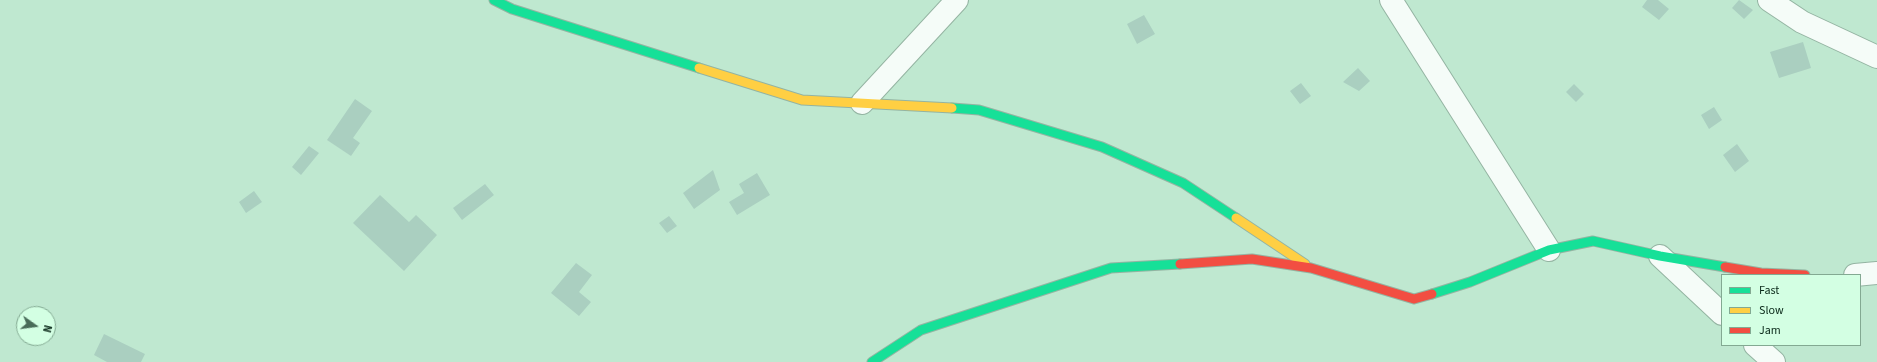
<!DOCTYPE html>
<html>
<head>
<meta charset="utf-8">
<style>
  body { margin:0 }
  #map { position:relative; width:1877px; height:362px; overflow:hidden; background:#bfe8d0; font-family:"Source Sans 3",sans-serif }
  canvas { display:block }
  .legend { position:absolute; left:1721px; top:274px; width:140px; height:72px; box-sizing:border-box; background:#d3ffe3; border:1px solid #83a992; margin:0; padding:5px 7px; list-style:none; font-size:12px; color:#0a2919 }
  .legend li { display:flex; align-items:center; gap:8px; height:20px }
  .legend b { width:20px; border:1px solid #83a992 }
  .north { position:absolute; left:16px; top:306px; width:40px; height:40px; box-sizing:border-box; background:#d3ffe3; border:1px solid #83a992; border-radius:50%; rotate:104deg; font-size:11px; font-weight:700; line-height:16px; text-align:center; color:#0a2919 }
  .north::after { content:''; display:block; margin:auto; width:14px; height:18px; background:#496c59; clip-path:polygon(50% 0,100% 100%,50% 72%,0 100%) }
</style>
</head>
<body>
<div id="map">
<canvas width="1877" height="362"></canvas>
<ul class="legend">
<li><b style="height:5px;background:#16e098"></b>Fast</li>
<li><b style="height:5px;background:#ffcf43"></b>Slow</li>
<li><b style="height:5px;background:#f24e42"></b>Jam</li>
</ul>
<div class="north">N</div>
</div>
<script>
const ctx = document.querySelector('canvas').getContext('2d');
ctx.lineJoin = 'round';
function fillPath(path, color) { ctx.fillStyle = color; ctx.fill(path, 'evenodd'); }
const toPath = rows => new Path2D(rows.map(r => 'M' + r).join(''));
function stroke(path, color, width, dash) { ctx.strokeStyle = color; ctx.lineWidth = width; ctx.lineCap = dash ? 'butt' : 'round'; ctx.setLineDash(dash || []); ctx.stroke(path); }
const building = toPath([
  [1647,0,1658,0,1669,9,1659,20,1642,7],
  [1739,0,1753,10,1744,19,1732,8],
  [1144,15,1155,34,1137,44,1127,24],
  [1803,42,1811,68,1779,78,1770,52],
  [1358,68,1370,81,1359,91,1343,82],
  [1301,83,1311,96,1300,104,1290,91],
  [1574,84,1584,94,1576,102,1566,92],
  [355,99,372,111,353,138,360,143,351,156,327,140],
  [1714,107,1722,120,1709,129,1701,115],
  [1737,144,1749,161,1735,172,1723,155],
  [309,146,319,153,301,175,292,167],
  [713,170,720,190,694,209,683,193],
  [757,173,770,195,737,215,729,202,744,193,739,184],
  [485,184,494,195,462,220,453,208],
  [254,191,262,202,246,213,239,202],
  [380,195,409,222,416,215,437,235,404,271,353,223],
  [669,216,677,226,667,233,659,223],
  [576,263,592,275,579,292,591,302,579,316,551,293],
  [104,334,145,354,141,362,107,362,94,355]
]);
const street = toPath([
  [1391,0,1549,250],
  [1769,0,1802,22,1877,57],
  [862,103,957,0],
  [1660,256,1722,314],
  [1855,275,1877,273],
  [1755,345,1774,362]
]);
const fast = toPath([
  [494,0,512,9,699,68],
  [952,108,979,110,1102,147,1183,183,1236,218],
  [1432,294,1470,282,1549,250,1593,241,1660,256,1725,267],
  [872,362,921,330,1111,268,1180,264]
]);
const slow = toPath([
  [699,68,802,100,952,108],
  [1236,218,1305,264]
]);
const jam = toPath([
  [1180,264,1252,259,1311,268,1414,299,1432,294],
  [1725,267,1761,273,1805,275]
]);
fillPath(building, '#aacfc0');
stroke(street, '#94b4a2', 24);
stroke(fast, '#94b4a2', 11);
stroke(slow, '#94b4a2', 11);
stroke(jam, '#94b4a2', 11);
stroke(street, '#f5fcf8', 22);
stroke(fast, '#16e098', 9);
stroke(slow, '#ffcf43', 9);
stroke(jam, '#f24e42', 9);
</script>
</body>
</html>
